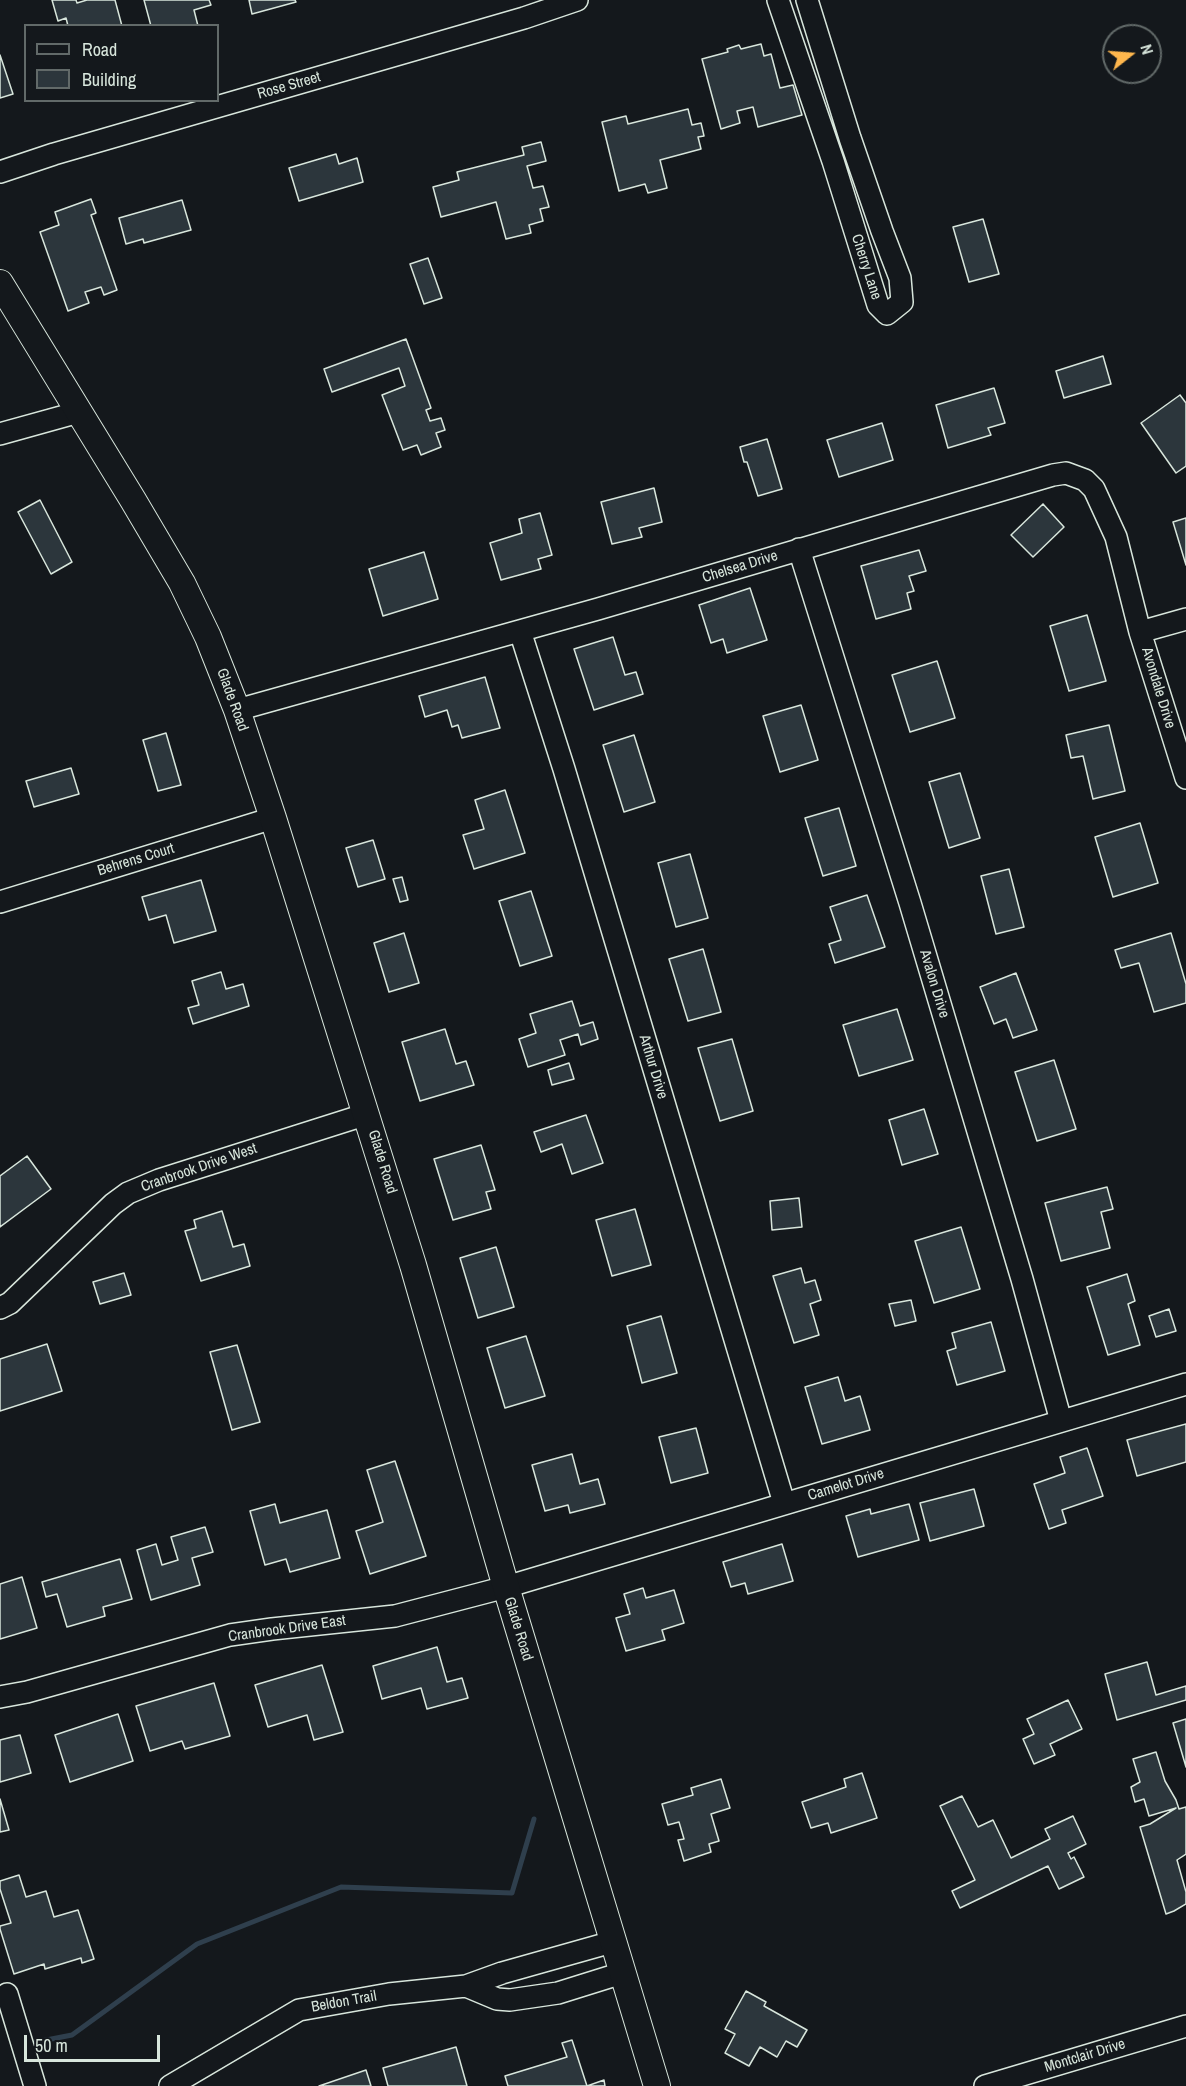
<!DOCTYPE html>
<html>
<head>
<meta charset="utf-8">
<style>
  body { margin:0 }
  #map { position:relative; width:1186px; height:2086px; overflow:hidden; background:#14181c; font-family:"Archivo Narrow",sans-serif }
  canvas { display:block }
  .legend { position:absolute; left:24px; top:24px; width:195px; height:78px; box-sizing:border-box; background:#14181c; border:2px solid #626a69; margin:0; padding:8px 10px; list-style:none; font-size:18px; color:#d8e6dc }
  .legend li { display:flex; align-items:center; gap:12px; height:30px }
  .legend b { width:30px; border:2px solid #626a69 }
  .north { position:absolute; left:1102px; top:24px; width:60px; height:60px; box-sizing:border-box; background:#14181c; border:2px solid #626a69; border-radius:50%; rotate:73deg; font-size:16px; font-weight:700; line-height:24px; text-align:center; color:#d8e6dc }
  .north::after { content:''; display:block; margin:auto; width:21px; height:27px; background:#ffb74d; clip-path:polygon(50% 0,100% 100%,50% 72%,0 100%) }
  .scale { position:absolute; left:24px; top:2035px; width:136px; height:27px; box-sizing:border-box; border:3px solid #d8e6dc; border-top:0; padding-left:8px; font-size:18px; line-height:21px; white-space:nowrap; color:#d8e6dc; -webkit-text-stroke:4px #14181c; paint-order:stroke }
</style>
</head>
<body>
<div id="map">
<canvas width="1186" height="2086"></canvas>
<ul class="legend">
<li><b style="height:8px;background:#14181c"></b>Road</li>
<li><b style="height:16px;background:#2c363c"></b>Building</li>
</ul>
<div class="north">N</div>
<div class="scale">50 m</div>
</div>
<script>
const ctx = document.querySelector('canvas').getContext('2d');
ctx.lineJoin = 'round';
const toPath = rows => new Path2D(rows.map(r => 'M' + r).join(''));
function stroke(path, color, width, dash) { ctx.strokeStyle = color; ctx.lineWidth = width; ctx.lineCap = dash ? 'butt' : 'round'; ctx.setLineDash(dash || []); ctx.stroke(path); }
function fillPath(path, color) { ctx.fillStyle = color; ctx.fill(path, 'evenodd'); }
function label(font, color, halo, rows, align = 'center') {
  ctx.font = font + ' "Archivo Narrow",sans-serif'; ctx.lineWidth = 4.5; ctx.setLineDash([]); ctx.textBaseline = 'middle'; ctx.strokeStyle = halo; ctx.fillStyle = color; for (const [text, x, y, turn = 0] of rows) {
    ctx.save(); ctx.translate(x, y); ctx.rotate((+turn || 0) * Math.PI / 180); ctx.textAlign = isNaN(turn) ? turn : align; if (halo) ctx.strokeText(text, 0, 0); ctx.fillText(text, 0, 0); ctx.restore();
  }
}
const stream = toPath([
  [36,2042,72,2035,197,1944,341,1887,512,1893,534,1819]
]);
const building = toPath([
  [52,0,76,0,77,3,87,0,115,0,122,26,68,26,66,18,58,21,52,0],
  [144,0,209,0,211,5,194,10,198,26,151,26,144,0],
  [249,0,295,0,296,2,252,14,249,0],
  [761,44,764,56,771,54,780,88,793,85,802,115,758,127,753,107,737,111,740,123,721,129,702,59,728,52,727,49,739,45,741,49,761,44],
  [0,55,13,94,0,98,0,55],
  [688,109,692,125,701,123,704,136,698,137,701,149,660,160,667,188,648,193,645,184,619,191,602,122,626,116,628,124,688,109],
  [541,142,546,161,527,166,533,188,543,186,549,207,540,209,543,221,529,225,531,233,506,239,496,202,441,217,433,187,459,180,457,172,524,155,522,147,541,142],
  [336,154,339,164,357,158,363,182,299,201,289,168,336,154],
  [91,199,96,213,91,215,117,290,104,295,101,287,85,292,89,303,68,311,40,232,59,225,55,212,91,199],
  [182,200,191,230,144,243,143,239,126,244,119,218,182,200],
  [983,219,999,274,969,282,953,227,983,219],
  [428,258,442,298,424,304,410,264,428,258],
  [406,339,431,408,426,410,430,421,441,418,445,430,436,433,441,447,421,455,417,445,403,450,382,395,405,386,399,368,332,392,324,369,406,339],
  [1103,356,1111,384,1064,398,1056,371,1103,356],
  [994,388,1005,423,988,428,991,435,948,448,936,405,994,388],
  [1180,395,1186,403,1186,466,1176,473,1141,423,1180,395],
  [882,423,893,460,839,477,827,440,882,423],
  [767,439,782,489,758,496,747,462,744,462,740,447,767,439],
  [654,488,662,522,639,528,642,537,612,544,601,502,654,488],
  [40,500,72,562,51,574,18,512,40,500],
  [1043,504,1064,527,1033,557,1011,535,1043,504],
  [540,513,552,555,538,559,541,569,501,580,490,543,522,533,519,519,540,513],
  [1186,518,1186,565,1173,522,1186,518],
  [919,550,926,571,909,576,914,591,907,593,911,609,876,619,861,566,919,550],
  [424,552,438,599,383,616,369,569,424,552],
  [750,588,767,640,727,653,723,639,711,643,699,605,750,588],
  [1087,615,1106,681,1069,691,1050,626,1087,615],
  [613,637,625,675,636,672,643,694,594,710,574,649,613,637],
  [937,661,955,718,910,732,892,675,937,661],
  [485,677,500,728,462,738,458,725,452,727,447,710,425,717,419,696,485,677],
  [801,705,818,760,780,772,763,716,801,705],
  [1109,725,1125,791,1093,799,1083,756,1071,758,1066,735,1109,725],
  [166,733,181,785,158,791,143,740,166,733],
  [634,735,655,802,624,812,603,745,634,735],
  [71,768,79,794,34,807,26,781,71,768],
  [960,773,980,838,949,848,929,782,960,773],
  [505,790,525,853,474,869,463,835,484,829,475,800,505,790],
  [839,808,856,866,823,876,805,818,839,808],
  [1140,823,1158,883,1113,897,1095,837,1140,823],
  [373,840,385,879,358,887,346,848,373,840],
  [690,854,708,918,676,927,658,863,690,854],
  [1009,869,1024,927,996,934,981,876,1009,869],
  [402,877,408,900,400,902,393,879,402,877],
  [201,880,216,931,174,943,166,915,149,920,142,897,201,880],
  [531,891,552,956,520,966,499,901,531,891],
  [867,895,885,947,835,963,829,944,841,940,830,907,867,895],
  [404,933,419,983,389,992,374,943,404,933],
  [1171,933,1186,984,1186,1003,1154,1012,1139,963,1121,968,1115,950,1171,933],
  [703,949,721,1012,688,1021,669,959,703,949],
  [221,972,226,989,243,984,249,1006,193,1024,188,1008,199,1005,192,981,221,972],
  [1016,973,1037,1030,1013,1038,1006,1019,994,1024,980,987,1016,973],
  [572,1001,580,1026,593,1022,598,1039,581,1045,578,1034,560,1040,565,1055,528,1067,519,1039,536,1033,530,1014,572,1001],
  [897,1009,913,1060,859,1076,843,1025,897,1009],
  [445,1029,456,1064,466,1061,474,1085,420,1101,402,1042,445,1029],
  [732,1039,753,1111,720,1121,698,1048,732,1039],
  [1054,1060,1076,1129,1037,1141,1015,1072,1054,1060],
  [569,1063,574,1079,552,1085,548,1070,569,1063],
  [924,1109,938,1154,902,1165,889,1120,924,1109],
  [586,1115,603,1163,572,1174,562,1144,541,1152,534,1132,586,1115],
  [481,1145,495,1190,486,1192,491,1209,453,1220,434,1159,481,1145],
  [27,1156,51,1189,0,1227,0,1176,27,1156],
  [1107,1187,1113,1209,1101,1212,1110,1248,1061,1261,1045,1203,1107,1187],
  [799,1198,802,1227,772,1230,770,1201,799,1198],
  [635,1209,651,1265,612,1276,596,1220,635,1209],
  [222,1211,233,1247,244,1244,250,1266,201,1281,185,1231,196,1228,194,1220,222,1211],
  [961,1227,980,1289,934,1303,915,1241,961,1227],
  [496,1247,514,1307,478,1318,460,1258,496,1247],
  [801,1268,805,1283,815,1280,821,1300,810,1304,819,1335,794,1343,773,1276,801,1268],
  [124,1273,131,1295,100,1304,93,1282,124,1273],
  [1127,1274,1135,1301,1128,1304,1140,1345,1108,1355,1087,1287,1127,1274],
  [911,1300,916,1321,895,1326,889,1304,911,1300],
  [1169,1309,1176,1331,1156,1337,1149,1316,1169,1309],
  [661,1316,677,1373,642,1383,627,1326,661,1316],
  [991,1322,1005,1371,957,1385,947,1351,956,1348,952,1333,991,1322],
  [526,1336,545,1396,505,1408,487,1348,526,1336],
  [47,1344,62,1391,0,1411,0,1359,47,1344],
  [237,1345,260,1422,232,1430,210,1352,237,1345],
  [838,1377,845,1401,860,1396,870,1430,822,1444,805,1387,838,1377],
  [1186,1424,1186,1462,1137,1476,1127,1440,1186,1424],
  [696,1428,708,1473,671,1483,659,1437,696,1428],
  [1087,1448,1103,1496,1062,1510,1066,1523,1049,1529,1034,1484,1065,1473,1060,1457,1087,1448],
  [572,1454,580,1484,598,1479,605,1504,570,1513,568,1505,545,1511,532,1465,572,1454],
  [395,1461,426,1556,370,1574,356,1531,383,1522,367,1470,395,1461],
  [974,1489,984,1526,930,1541,920,1503,974,1489],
  [275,1504,280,1523,327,1510,340,1558,290,1572,286,1559,265,1565,250,1511,275,1504],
  [909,1504,919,1540,858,1557,846,1516,870,1509,871,1514,909,1504],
  [205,1527,213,1552,192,1558,200,1585,151,1600,137,1550,156,1544,162,1565,178,1560,171,1537,205,1527],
  [782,1544,793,1581,748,1594,745,1583,731,1587,723,1562,782,1544],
  [120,1559,132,1599,103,1607,105,1616,67,1627,57,1594,46,1597,42,1582,120,1559],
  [22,1577,37,1628,0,1639,0,1584,22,1577],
  [643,1588,646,1598,674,1590,684,1623,662,1630,665,1640,626,1651,616,1618,630,1614,624,1594,643,1588],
  [437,1647,447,1682,462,1678,468,1698,427,1709,421,1688,382,1699,373,1666,437,1647],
  [1147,1662,1156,1695,1186,1686,1186,1700,1117,1720,1105,1674,1147,1662],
  [322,1665,343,1732,314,1740,307,1715,268,1727,255,1685,322,1665],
  [214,1683,230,1736,185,1749,182,1741,150,1751,136,1706,214,1683],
  [1068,1700,1082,1729,1050,1744,1055,1755,1034,1764,1023,1739,1034,1734,1027,1719,1068,1700],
  [118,1714,133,1761,70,1782,55,1735,118,1714],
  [1186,1719,1186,1767,1173,1723,1186,1719],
  [20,1735,31,1773,0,1782,0,1740,20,1735],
  [1156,1752,1165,1781,1176,1800,1179,1809,1186,1807,1186,1854,1177,1860,1186,1892,1186,1904,1174,1911,1166,1914,1140,1827,1150,1824,1176,1808,1149,1816,1144,1799,1135,1802,1131,1787,1140,1782,1133,1759,1156,1752],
  [862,1773,877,1818,831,1833,828,1823,811,1828,802,1802,846,1787,844,1779,862,1773],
  [721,1779,730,1808,711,1814,719,1841,709,1844,711,1852,684,1861,678,1840,684,1839,679,1822,668,1825,662,1804,693,1795,691,1788,721,1779],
  [962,1796,978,1827,993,1820,1011,1858,1050,1839,1045,1829,1073,1816,1086,1844,1068,1853,1071,1859,1074,1857,1084,1877,1059,1889,1048,1866,960,1908,952,1891,975,1880,940,1806,962,1796],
  [0,1799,9,1830,0,1832,0,1799],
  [19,1875,26,1897,46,1891,54,1917,78,1910,94,1959,82,1963,81,1958,45,1969,44,1964,14,1974,0,1929,0,1926,11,1923,0,1889,0,1881,19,1875],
  [746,1991,766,2002,764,2006,807,2030,797,2047,786,2041,777,2057,760,2047,749,2066,725,2053,735,2034,725,2029,746,1991],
  [572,2040,587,2086,604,2080,605,2086,508,2086,505,2076,567,2057,562,2043,572,2040],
  [456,2047,467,2086,388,2086,383,2068,456,2047],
  [366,2070,371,2086,319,2086,366,2070]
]);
const minor = toPath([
  [778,0,833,161,878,305,887,314,902,302,900,278,882,231,850,138,807,0],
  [0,172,54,154,524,18,577,0],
  [0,434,79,412],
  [799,549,910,903,1022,1279,1061,1421],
  [520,631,564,769,784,1503],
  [1140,632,1186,619],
  [237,710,598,609,1053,475,1066,473,1085,480,1094,489,1116,537,1140,632,1186,778],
  [0,902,273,818],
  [0,1308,10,1303,113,1204,128,1193,159,1180,367,1114],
  [0,1697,27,1692,230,1635,272,1629,395,1616,506,1587,1186,1384],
  [466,1986,497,1999,510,2000,558,1993,622,1973],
  [7,1994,35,2086],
  [170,2086,299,2010,389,1994,466,1986,502,1973,612,1942],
  [985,2086,1186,2026]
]);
const major = toPath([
  [0,283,133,500,182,583,208,637,237,710,273,818,413,1265,506,1587,657,2086]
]);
const streetNames = [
  ["Rose Street",289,86,-16],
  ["Cherry Lane",866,267,72],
  ["Chelsea Drive",740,567,-17],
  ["Avondale Drive",1158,688,73],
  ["Glade Road",232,700,70],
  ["Behrens Court",136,860,-17],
  ["Avalon Drive",934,984,73],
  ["Arthur Drive",653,1067,73],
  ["Glade Road",382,1162,73],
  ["Cranbrook Drive West",199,1168,-19],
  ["Camelot Drive",846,1485,-17],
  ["Cranbrook Drive East",287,1629,-8],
  ["Glade Road",518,1629,73],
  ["Beldon Trail",344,2002,-10],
  ["Montclair Drive",1085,2056,-17]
];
stroke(stream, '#2f3f4d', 5);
fillPath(building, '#2c363c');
stroke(building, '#d8e6dc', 1.5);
stroke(minor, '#d8e6dc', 24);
stroke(major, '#d8e6dc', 28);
stroke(minor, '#14181c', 21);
stroke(major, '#14181c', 26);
label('15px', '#d8e6dc', '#14181c', streetNames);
</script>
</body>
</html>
